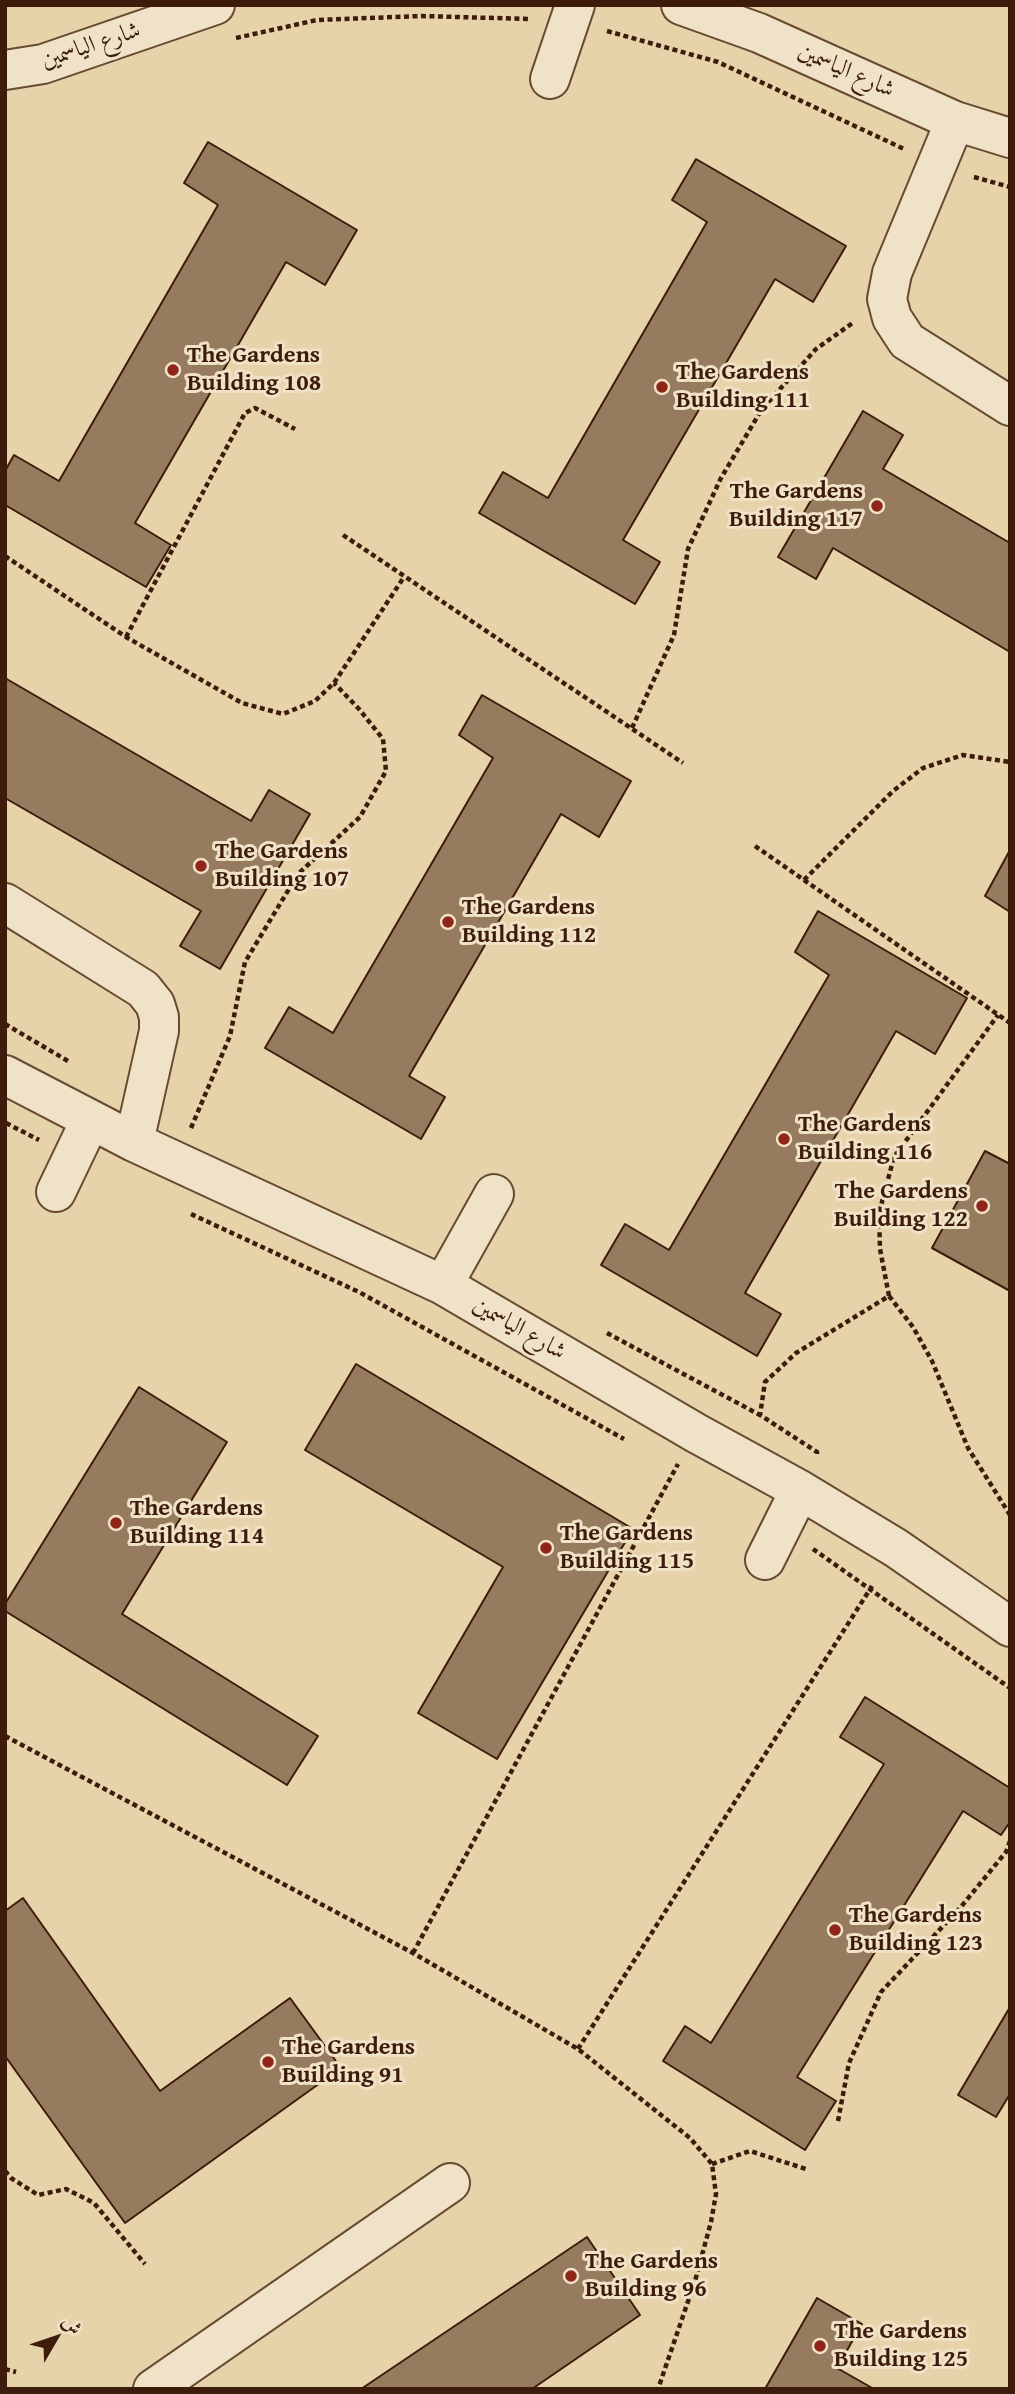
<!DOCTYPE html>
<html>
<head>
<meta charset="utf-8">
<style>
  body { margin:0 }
  #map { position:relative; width:1015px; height:2394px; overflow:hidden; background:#e7d3a9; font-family:"Gentium Book Plus",Amiri,serif }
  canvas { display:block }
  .frame { position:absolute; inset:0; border:7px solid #3e1c0c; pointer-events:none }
  .north { position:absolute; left:21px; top:2303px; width:70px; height:70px; -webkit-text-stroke:5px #efe2c7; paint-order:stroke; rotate:51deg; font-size:19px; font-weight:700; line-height:28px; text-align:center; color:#3e1c0c }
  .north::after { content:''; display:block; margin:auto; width:24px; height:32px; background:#3e1c0c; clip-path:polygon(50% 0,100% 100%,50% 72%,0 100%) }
</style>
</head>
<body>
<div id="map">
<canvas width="1015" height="2394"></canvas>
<div class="frame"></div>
<div class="north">ش</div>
</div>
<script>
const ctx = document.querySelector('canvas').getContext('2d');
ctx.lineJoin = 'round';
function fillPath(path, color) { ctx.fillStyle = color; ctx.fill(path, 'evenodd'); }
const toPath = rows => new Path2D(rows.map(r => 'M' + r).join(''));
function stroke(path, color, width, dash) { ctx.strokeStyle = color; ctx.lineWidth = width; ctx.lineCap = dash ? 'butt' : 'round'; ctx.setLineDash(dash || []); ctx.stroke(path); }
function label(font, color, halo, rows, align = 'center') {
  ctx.font = font + ' "Gentium Book Plus",Amiri,serif'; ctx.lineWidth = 6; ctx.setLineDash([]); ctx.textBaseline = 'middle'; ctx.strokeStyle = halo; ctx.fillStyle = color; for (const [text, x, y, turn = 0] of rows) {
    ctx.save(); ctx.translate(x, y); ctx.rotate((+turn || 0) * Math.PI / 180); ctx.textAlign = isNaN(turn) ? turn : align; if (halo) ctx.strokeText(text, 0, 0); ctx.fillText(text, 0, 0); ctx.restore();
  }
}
const building = toPath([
  [208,142,357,230,325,285,286,262,135,523,171,545,146,587,5,505,5,471,14,455,59,481,218,205,184,183,208,142],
  [696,159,846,246,813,302,775,279,623,540,660,562,635,604,479,513,503,472,548,498,707,222,672,200,696,159],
  [863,411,903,435,883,469,1010,543,1010,652,833,548,816,579,778,557,863,411],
  [5,678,251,821,269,790,310,814,220,969,180,946,201,911,5,798,5,678],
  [482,695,631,781,599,837,561,814,409,1076,445,1097,421,1139,265,1048,289,1007,333,1033,493,758,459,735,482,695],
  [1010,850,1010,912,985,896,1010,850],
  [818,911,967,998,935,1054,896,1031,745,1293,781,1314,757,1356,601,1265,625,1224,669,1250,829,975,795,952,818,911],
  [985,1151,1010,1164,1010,1291,932,1248,985,1151],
  [356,1364,633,1529,497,1759,418,1713,503,1567,305,1450,356,1364],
  [139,1387,227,1442,122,1614,318,1736,287,1785,5,1611,5,1604,139,1387],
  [865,1697,1010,1788,1010,1822,1001,1835,963,1811,797,2077,836,2101,805,2150,663,2061,685,2026,711,2043,884,1764,840,1737,865,1697],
  [23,1898,160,2091,290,1998,341,2068,125,2223,5,2056,5,1911,23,1898],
  [1010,2007,1010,2094,996,2117,958,2095,1010,2007],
  [587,2237,640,2315,532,2389,361,2389,587,2237],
  [817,2298,862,2324,837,2368,874,2389,765,2389,817,2298]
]);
const path = toPath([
  [607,31,718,62,904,149],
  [236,38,317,20,421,16,530,19],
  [974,177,1010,187],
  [343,535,683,763],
  [5,556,126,637,242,703,283,714,315,701,334,683,404,577],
  [126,637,245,413,255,408,295,429],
  [632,728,674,635,688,549,721,478,762,409,816,349,854,322],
  [755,846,1010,1023],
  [804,880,893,791,923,768,963,755,1010,762],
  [5,1024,68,1061],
  [6,1123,39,1140],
  [191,1128,230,1036,245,962,298,874,360,817,386,771,383,739,359,709,334,683],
  [191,1214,359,1292,624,1439],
  [889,1296,913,1327,932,1361,968,1448,1010,1515],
  [607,1333,760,1415],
  [817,1454,817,1452,760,1415,765,1382,796,1353,889,1296,880,1249,879,1213,894,1157,998,1015],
  [813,1549,1010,1688],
  [5,1736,413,1953,578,2049,690,2138,712,2164,716,2194,711,2222,695,2281,658,2389],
  [413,1953,678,1464],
  [578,2049,872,1586],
  [838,2121,849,2063,881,1992,960,1908,1006,1852,1010,1841],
  [712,2164,750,2151,806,2169],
  [5,2171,11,2178,38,2195,66,2189,94,2203,145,2264],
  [5,2369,16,2372]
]);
const minor = toPath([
  [681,5,759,33,955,121,1010,138],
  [5,70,43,64,215,5],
  [550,79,575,5],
  [955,121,892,273,887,299,892,318,907,341,1010,406],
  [5,903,143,989,155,1004,159,1017,159,1031,134,1142],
  [5,1075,134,1142,443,1285,696,1433,800,1490,896,1548,1010,1627],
  [56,1192,90,1121],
  [443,1285,494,1194],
  [765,1560,800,1490],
  [153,2389,450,2183]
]);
const markers = [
  [173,370,7,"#8f2418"],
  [662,387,7,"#8f2418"],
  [877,506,7,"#8f2418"],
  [201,866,7,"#8f2418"],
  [448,922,7,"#8f2418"],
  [784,1139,7,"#8f2418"],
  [982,1206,7,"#8f2418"],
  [116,1523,7,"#8f2418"],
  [546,1548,7,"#8f2418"],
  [835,1930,7,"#8f2418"],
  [268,2062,7,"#8f2418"],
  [571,2276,7,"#8f2418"],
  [820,2346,7,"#8f2418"]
];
const streetNames = [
  ["شارع الياسمين",91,46,-18],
  ["شارع الياسمين",846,71,24],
  ["شارع الياسمين",519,1329,30]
];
const poiNames = [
  ["The Gardens",187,356],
  ["Building 108",187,384],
  ["The Gardens",676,373],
  ["Building 111",676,401],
  ["The Gardens",863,492,"right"],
  ["Building 117",863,520,"right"],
  ["The Gardens",215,852],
  ["Building 107",215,880],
  ["The Gardens",462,908],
  ["Building 112",462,936],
  ["The Gardens",798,1125],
  ["Building 116",798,1153],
  ["The Gardens",968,1192,"right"],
  ["Building 122",968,1220,"right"],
  ["The Gardens",130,1509],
  ["Building 114",130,1537],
  ["The Gardens",560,1534],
  ["Building 115",560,1562],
  ["The Gardens",849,1916],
  ["Building 123",849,1944],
  ["The Gardens",282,2048],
  ["Building 91",282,2076],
  ["The Gardens",585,2262],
  ["Building 96",585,2290],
  ["The Gardens",834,2332],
  ["Building 125",834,2360]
];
fillPath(building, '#967b5e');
stroke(building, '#3e1c0c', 2);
stroke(minor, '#684a33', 42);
stroke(path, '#3e1c0c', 4.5, [5, 3.5]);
stroke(minor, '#efe2c7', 38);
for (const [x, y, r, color] of markers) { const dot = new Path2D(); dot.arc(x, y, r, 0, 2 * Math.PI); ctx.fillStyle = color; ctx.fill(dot); stroke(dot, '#efe2c7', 2.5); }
label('24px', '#3e1c0c', '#efe2c7', streetNames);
label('bold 24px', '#3e1c0c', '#efe2c7', poiNames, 'left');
</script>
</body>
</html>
